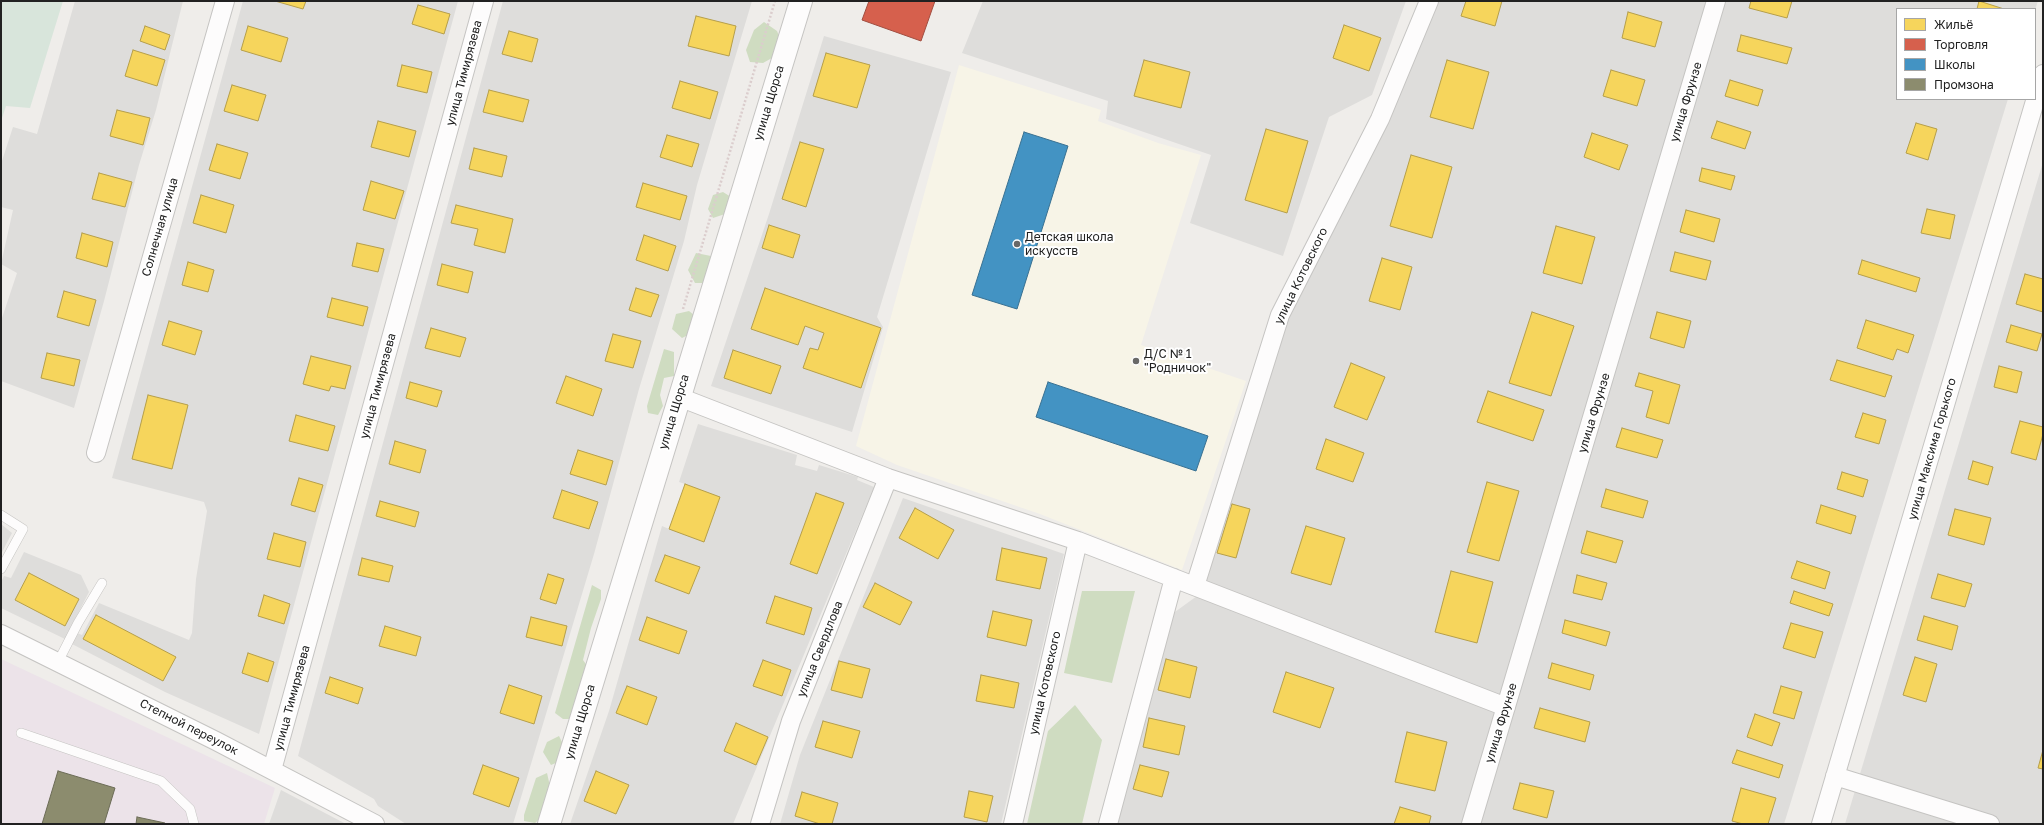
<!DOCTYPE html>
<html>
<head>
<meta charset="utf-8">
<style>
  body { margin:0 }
  #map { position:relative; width:2044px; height:825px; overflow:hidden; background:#efedea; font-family:"Golos Text",sans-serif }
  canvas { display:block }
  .frame { position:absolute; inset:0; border:2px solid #212121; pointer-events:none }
  .legend { position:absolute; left:1896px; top:8px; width:140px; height:92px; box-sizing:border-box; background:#fff; border:1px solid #a6a6a6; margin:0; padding:5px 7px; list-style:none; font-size:12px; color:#212121 }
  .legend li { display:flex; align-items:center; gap:8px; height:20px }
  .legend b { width:20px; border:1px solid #a6a6a6 }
</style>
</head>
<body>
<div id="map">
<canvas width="2044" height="825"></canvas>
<div class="frame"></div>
<ul class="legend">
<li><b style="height:11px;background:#f6d55c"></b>Жильё</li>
<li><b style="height:11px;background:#d6604d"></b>Торговля</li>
<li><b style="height:11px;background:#4393c3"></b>Школы</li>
<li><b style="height:11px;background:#8c8c6e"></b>Промзона</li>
</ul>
</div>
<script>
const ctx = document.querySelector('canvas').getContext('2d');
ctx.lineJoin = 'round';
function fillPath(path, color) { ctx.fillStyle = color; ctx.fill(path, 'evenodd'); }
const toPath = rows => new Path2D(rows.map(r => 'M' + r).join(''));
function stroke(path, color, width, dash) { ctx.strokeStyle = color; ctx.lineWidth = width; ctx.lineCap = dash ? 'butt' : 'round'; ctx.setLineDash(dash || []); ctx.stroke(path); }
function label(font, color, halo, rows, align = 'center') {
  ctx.font = font + ' "Golos Text",sans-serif'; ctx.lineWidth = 4; ctx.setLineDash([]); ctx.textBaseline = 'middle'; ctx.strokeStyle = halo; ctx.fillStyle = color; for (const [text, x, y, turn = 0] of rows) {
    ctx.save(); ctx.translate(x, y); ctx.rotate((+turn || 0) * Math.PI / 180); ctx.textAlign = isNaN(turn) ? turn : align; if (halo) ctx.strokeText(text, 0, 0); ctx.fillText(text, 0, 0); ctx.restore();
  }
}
const residential = toPath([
  [75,1,183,1,156,110,139,165,104,301,74,408,1,381,1,321,17,273,1,264,13,210,1,207,1,164,13,127,37,134],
  [243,1,458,1,259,734,165,692,72,644,77,633,82,635,99,603,189,640,192,633,196,579,207,511,204,502,112,478],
  [503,1,752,1,697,185,684,241,639,389,594,554,513,824,406,824,378,806,374,799,298,756],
  [983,1,1406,1,1372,95,1329,117,1283,256,1190,223,1211,155,1106,119,1108,101,962,53],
  [1435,1,2038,1,2035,10,1897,9,1897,99,2008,99,1784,824,1111,824,1168,617,1197,596,1285,317],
  [824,36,951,72,877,317,883,327,852,432,711,386,769,214],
  [2043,162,2043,824,1845,824,1863,764],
  [698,424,797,455,795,465,817,471,819,465,858,477,857,480,874,487,733,824,570,824,609,711,662,526,669,529,685,484,679,482],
  [903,498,1064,554,1001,824,780,824,800,755],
  [1,524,12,533,1,554],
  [24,552,81,575,89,592,65,639,1,608,1,582,4,576,11,578],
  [281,790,346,824,269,824]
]);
const industrial = toPath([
  [1,659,275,788,264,824,1,824]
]);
const education = toPath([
  [959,65,1101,110,1098,121,1158,143,1201,155,1141,345,1246,381,1182,570,1040,514,897,465,856,446]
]);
const forest = toPath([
  [764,22,777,31,782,43,779,54,763,63,750,62,746,50,754,30],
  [723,192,731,197,725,214,713,218,708,209,713,195],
  [696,253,711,256,717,264,704,283,695,283,688,270],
  [689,311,694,315,694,332,682,338,672,329,676,314],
  [664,349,674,352,674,376,664,378,660,395,663,406,658,415,648,413,647,406],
  [592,585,601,590,601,599,591,628,583,660,588,667,574,719,563,719,555,713],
  [1082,591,1135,591,1112,683,1064,673],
  [1075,705,1102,740,1082,824,1027,824,1048,731],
  [559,736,564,746,563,760,551,765,543,752,547,742],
  [547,773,551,791,545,814,535,823,524,821,524,815,536,778]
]);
const wetland = toPath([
  [1,1,63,1,30,108,6,106,1,121]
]);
const homes = toPath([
  [275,1,306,1,303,9,275,1],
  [1466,1,1502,1,1495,26,1461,16,1466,1],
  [1751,1,1792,1,1787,18,1749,8,1751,1],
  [1979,1,2004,9,1977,9,1979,1],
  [418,5,450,14,444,34,412,24,418,5],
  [1628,12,1662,22,1655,47,1622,38,1628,12],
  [696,16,736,26,729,56,688,46,696,16],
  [1344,25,1381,38,1369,71,1333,58,1344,25],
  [145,26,170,35,165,50,140,41,145,26],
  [248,26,288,38,281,62,241,50,248,26],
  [509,31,538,39,532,62,502,54,509,31],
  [1741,35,1792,48,1787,64,1737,51,1741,35],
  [133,50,165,60,157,86,125,76,133,50],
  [826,53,870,65,857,108,813,96,826,53],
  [1144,60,1190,72,1181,108,1134,96,1144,60],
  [1447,60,1489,72,1473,129,1430,117,1447,60],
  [402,65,432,72,427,93,397,86,402,65],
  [1611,70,1645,80,1637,106,1603,96,1611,70],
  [1730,80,1763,90,1758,106,1725,96,1730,80],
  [680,81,718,92,710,119,672,108,680,81],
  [232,85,266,95,258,121,224,111,232,85],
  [489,90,529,100,523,122,483,112,489,90],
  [117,110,150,118,143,145,110,136,117,110],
  [378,121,416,131,409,157,371,147,378,121],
  [1717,121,1751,132,1745,149,1711,138,1717,121],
  [1916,123,1937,129,1928,160,1906,153,1916,123],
  [1266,129,1308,141,1287,213,1245,200,1266,129],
  [1592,133,1628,145,1619,170,1584,157,1592,133],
  [667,135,699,144,692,167,660,157,667,135],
  [800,142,824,149,806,207,782,199,800,142],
  [217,144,248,153,240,179,209,170,217,144],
  [474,148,507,156,502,177,469,169,474,148],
  [1411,155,1452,167,1432,238,1390,226,1411,155],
  [1702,168,1735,176,1731,190,1699,181,1702,168],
  [99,173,132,182,125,207,92,199,99,173],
  [371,181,404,191,395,219,363,210,371,181],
  [643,183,687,196,680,220,636,207,643,183],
  [201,195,234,205,226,233,193,223,201,195],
  [456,205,513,219,505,253,474,245,478,229,451,223,456,205],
  [1927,209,1955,215,1950,239,1921,233,1927,209],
  [1686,210,1720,219,1714,242,1680,232,1686,210],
  [769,225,800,235,793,258,762,248,769,225],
  [1556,226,1595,237,1582,284,1543,273,1556,226],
  [82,233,113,242,107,267,76,258,82,233],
  [644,235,676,246,668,271,636,260,644,235],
  [357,243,384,249,378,272,352,266,357,243],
  [1675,252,1711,261,1706,280,1670,271,1675,252],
  [1382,258,1412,267,1400,310,1369,301,1382,258],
  [1862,260,1920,278,1916,292,1858,274,1862,260],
  [188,262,214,270,208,292,182,285,188,262],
  [442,264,473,272,468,293,437,285,442,264],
  [2025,274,2043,279,2043,312,2016,304,2025,274],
  [636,288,659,295,651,317,629,310,636,288],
  [765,288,881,328,861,388,803,368,810,348,818,350,824,333,805,326,798,345,751,329,765,288],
  [64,291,96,300,89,326,57,317,64,291],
  [332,298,368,307,363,326,327,317,332,298],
  [1532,312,1574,326,1551,396,1509,383,1532,312],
  [1657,312,1691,321,1684,348,1650,338,1657,312],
  [1866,320,1914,335,1908,353,1897,349,1893,360,1857,348,1866,320],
  [169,321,202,331,195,355,162,345,169,321],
  [2011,325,2042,334,2037,351,2006,342,2011,325],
  [431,328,466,338,460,357,425,348,431,328],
  [613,334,641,341,633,368,605,361,613,334],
  [733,350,781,366,771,394,724,378,733,350],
  [47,353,80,360,74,386,41,378,47,353],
  [311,356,351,366,345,389,331,386,329,391,303,384,311,356],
  [1837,360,1892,376,1885,397,1830,380,1837,360],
  [1351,363,1385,377,1367,420,1334,407,1351,363],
  [1999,366,2022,372,2017,393,1994,387,1999,366],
  [1639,373,1680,385,1669,424,1646,417,1653,391,1635,386,1639,373],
  [566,376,602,389,593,416,556,403,566,376],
  [410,382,442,391,437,407,406,398,410,382],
  [1488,391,1544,410,1533,441,1477,422,1488,391],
  [148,395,188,405,172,469,132,459,148,395],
  [1863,413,1886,420,1879,444,1855,437,1863,413],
  [296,415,335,426,328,451,289,441,296,415],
  [2020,421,2043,427,2043,434,2036,460,2011,453,2020,421],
  [1622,428,1663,440,1657,458,1616,447,1622,428],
  [1326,439,1364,453,1353,482,1316,469,1326,439],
  [395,441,426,450,420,473,389,464,395,441],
  [578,450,613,461,606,485,570,474,578,450],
  [1973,461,1993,467,1988,485,1968,479,1973,461],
  [1842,472,1868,480,1863,497,1837,489,1842,472],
  [299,478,323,485,315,512,291,505,299,478],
  [1487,482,1519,491,1499,561,1467,552,1487,482],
  [685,484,720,497,704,542,669,529,685,484],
  [1606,489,1648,501,1643,518,1601,507,1606,489],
  [562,490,598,502,589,529,553,518,562,490],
  [816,493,844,503,817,574,790,564,816,493],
  [380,501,419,512,415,527,376,516,380,501],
  [1232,504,1250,509,1236,558,1217,553,1232,504],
  [1821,505,1856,516,1851,534,1816,523,1821,505],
  [915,508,954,530,938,559,899,538,915,508],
  [1955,509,1991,518,1984,545,1948,535,1955,509],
  [1306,526,1345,538,1331,585,1291,573,1306,526],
  [1587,531,1623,541,1616,563,1581,553,1587,531],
  [274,533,306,542,300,567,267,559,274,533],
  [1002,548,1047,558,1040,589,996,580,1002,548],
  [665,555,700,567,689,594,655,581,665,555],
  [362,558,393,566,389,582,358,575,362,558],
  [1797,561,1830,572,1825,589,1791,578,1797,561],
  [1451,571,1493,582,1477,643,1435,632,1451,571],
  [29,573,79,599,65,626,15,600,29,573],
  [548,574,564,579,556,604,540,599,548,574],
  [1938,574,1972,584,1965,607,1931,598,1938,574],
  [1577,575,1607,583,1602,600,1573,593,1577,575],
  [875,583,912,602,900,625,863,607,875,583],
  [1794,591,1833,604,1829,616,1790,603,1794,591],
  [264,595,290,604,284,624,258,616,264,595],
  [775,596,812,608,804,635,766,623,775,596],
  [993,611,1032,620,1026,646,987,637,993,611],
  [96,615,176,657,163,681,83,639,96,615],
  [1924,616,1958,626,1952,650,1917,640,1924,616],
  [531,617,567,626,562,646,526,637,531,617],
  [647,617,687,631,679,654,639,640,647,617],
  [1565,620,1610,632,1606,646,1562,633,1565,620],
  [1791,623,1823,632,1815,658,1783,648,1791,623],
  [385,626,421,637,416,656,379,646,385,626],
  [248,653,274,662,268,682,242,673,248,653],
  [1915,657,1937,664,1926,702,1903,695,1915,657],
  [1166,659,1197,667,1190,698,1158,690,1166,659],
  [763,660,791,670,782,696,753,686,763,660],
  [839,661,870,669,862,698,831,690,839,661],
  [1552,663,1594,675,1590,690,1548,678,1552,663],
  [1286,672,1334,688,1320,728,1273,712,1286,672],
  [981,675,1019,683,1014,708,976,701,981,675],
  [330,677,363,688,358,704,325,693,330,677],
  [509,685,542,696,534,724,500,713,509,685],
  [627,686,657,697,647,725,616,713,627,686],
  [1781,686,1802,692,1794,719,1773,713,1781,686],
  [1540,708,1590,722,1585,742,1534,728,1540,708],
  [1755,714,1780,723,1772,746,1747,737,1755,714],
  [1149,718,1185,726,1179,755,1143,747,1149,718],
  [823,721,860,731,852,758,815,747,823,721],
  [736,723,768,737,756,765,724,751,736,723],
  [1407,732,1447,742,1435,791,1395,782,1407,732],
  [1737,750,1783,765,1779,778,1732,763,1737,750],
  [2043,750,2043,769,2038,768,2043,750],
  [483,765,519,778,509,807,473,794,483,765],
  [1140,765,1169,772,1162,797,1133,789,1140,765],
  [596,771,629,785,616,814,584,801,596,771],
  [1520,783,1554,791,1547,818,1513,809,1520,783],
  [1741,788,1776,798,1768,824,1743,824,1732,821,1741,788],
  [969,791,993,796,987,822,964,817,969,791],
  [802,792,838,803,832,824,820,824,795,816,802,792],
  [1400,807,1431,816,1429,824,1394,824,1400,807]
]);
const shops = toPath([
  [869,1,935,1,921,41,862,20,869,1]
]);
const schools = toPath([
  [1024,132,1068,146,1017,309,972,295,1024,132],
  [1048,382,1208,436,1196,471,1036,417,1048,382]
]);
const industry = toPath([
  [58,771,115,788,104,824,42,824,58,771],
  [137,817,165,823,164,824,136,824,137,817]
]);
const path = toPath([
  [683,309,775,1]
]);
const service = toPath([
  [1,515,23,529,1,569],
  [58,662,78,623,102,583],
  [21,733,161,781,190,809,194,824]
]);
const minor = toPath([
  [679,397,888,478,1078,541,1506,707],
  [96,453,225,1],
  [1195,586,1280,315,1380,119,1429,1],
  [1,634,216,741,375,824],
  [272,770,484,1],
  [1835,776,1990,824],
  [760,824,791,721,888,478],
  [1013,824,1078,541],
  [1108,824,1174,578],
  [1471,824,1716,1],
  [1821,824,2043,74]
]);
const tertiary = toPath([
  [549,824,801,1]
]);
const markers = [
  [1017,244,4,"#696867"],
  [1136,361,4,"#696867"]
];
const streetNames = [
  ["улица Тимирязева",464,73,-75],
  ["улица Фрунзе",1686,102,-73],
  ["улица Щорса",769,103,-73],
  ["Солнечная улица",160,227,-74],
  ["улица Котовского",1301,276,-64],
  ["улица Тимирязева",378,386,-75],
  ["улица Щорса",674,412,-73],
  ["улица Фрунзе",1594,413,-73],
  ["улица Максима Горького",1932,449,-74],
  ["улица Свердлова",820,649,-68],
  ["улица Котовского",1045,683,-77],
  ["улица Тимирязева",292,698,-75],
  ["улица Щорса",580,722,-73],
  ["улица Фрунзе",1501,723,-73],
  ["Степной переулок",189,727,27]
];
const poiNames = [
  ["Детская школа",1025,237],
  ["искусств",1025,251],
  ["Д/С № 1",1144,354],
  ["\"Родничок\"",1144,368]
];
fillPath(residential, '#dedddb');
fillPath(industrial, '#ece3e9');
fillPath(education, '#f7f4e7');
fillPath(forest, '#cfdcc1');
fillPath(wetland, '#d8e5db');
fillPath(homes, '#f6d55c');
stroke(homes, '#b69f4a', 1);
fillPath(shops, '#d6604d');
stroke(shops, '#a04d40', 1);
fillPath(schools, '#4393c3');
stroke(schools, '#397192', 1);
fillPath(industry, '#8c8c6e');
stroke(industry, '#6c6c57', 1);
stroke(service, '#c5c4c2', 10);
stroke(minor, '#c5c4c2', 20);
stroke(tertiary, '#c5c4c2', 24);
stroke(path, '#dbcdcd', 2.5, [2, 2]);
stroke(service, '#fdfcfc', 9);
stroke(minor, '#fdfcfc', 18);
stroke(tertiary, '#fdfcfc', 22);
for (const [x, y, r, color] of markers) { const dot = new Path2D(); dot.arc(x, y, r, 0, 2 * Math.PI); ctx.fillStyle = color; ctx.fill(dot); stroke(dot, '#fff', 1.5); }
label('12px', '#212121', '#fff', streetNames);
label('12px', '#212121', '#fff', poiNames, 'left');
</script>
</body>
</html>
